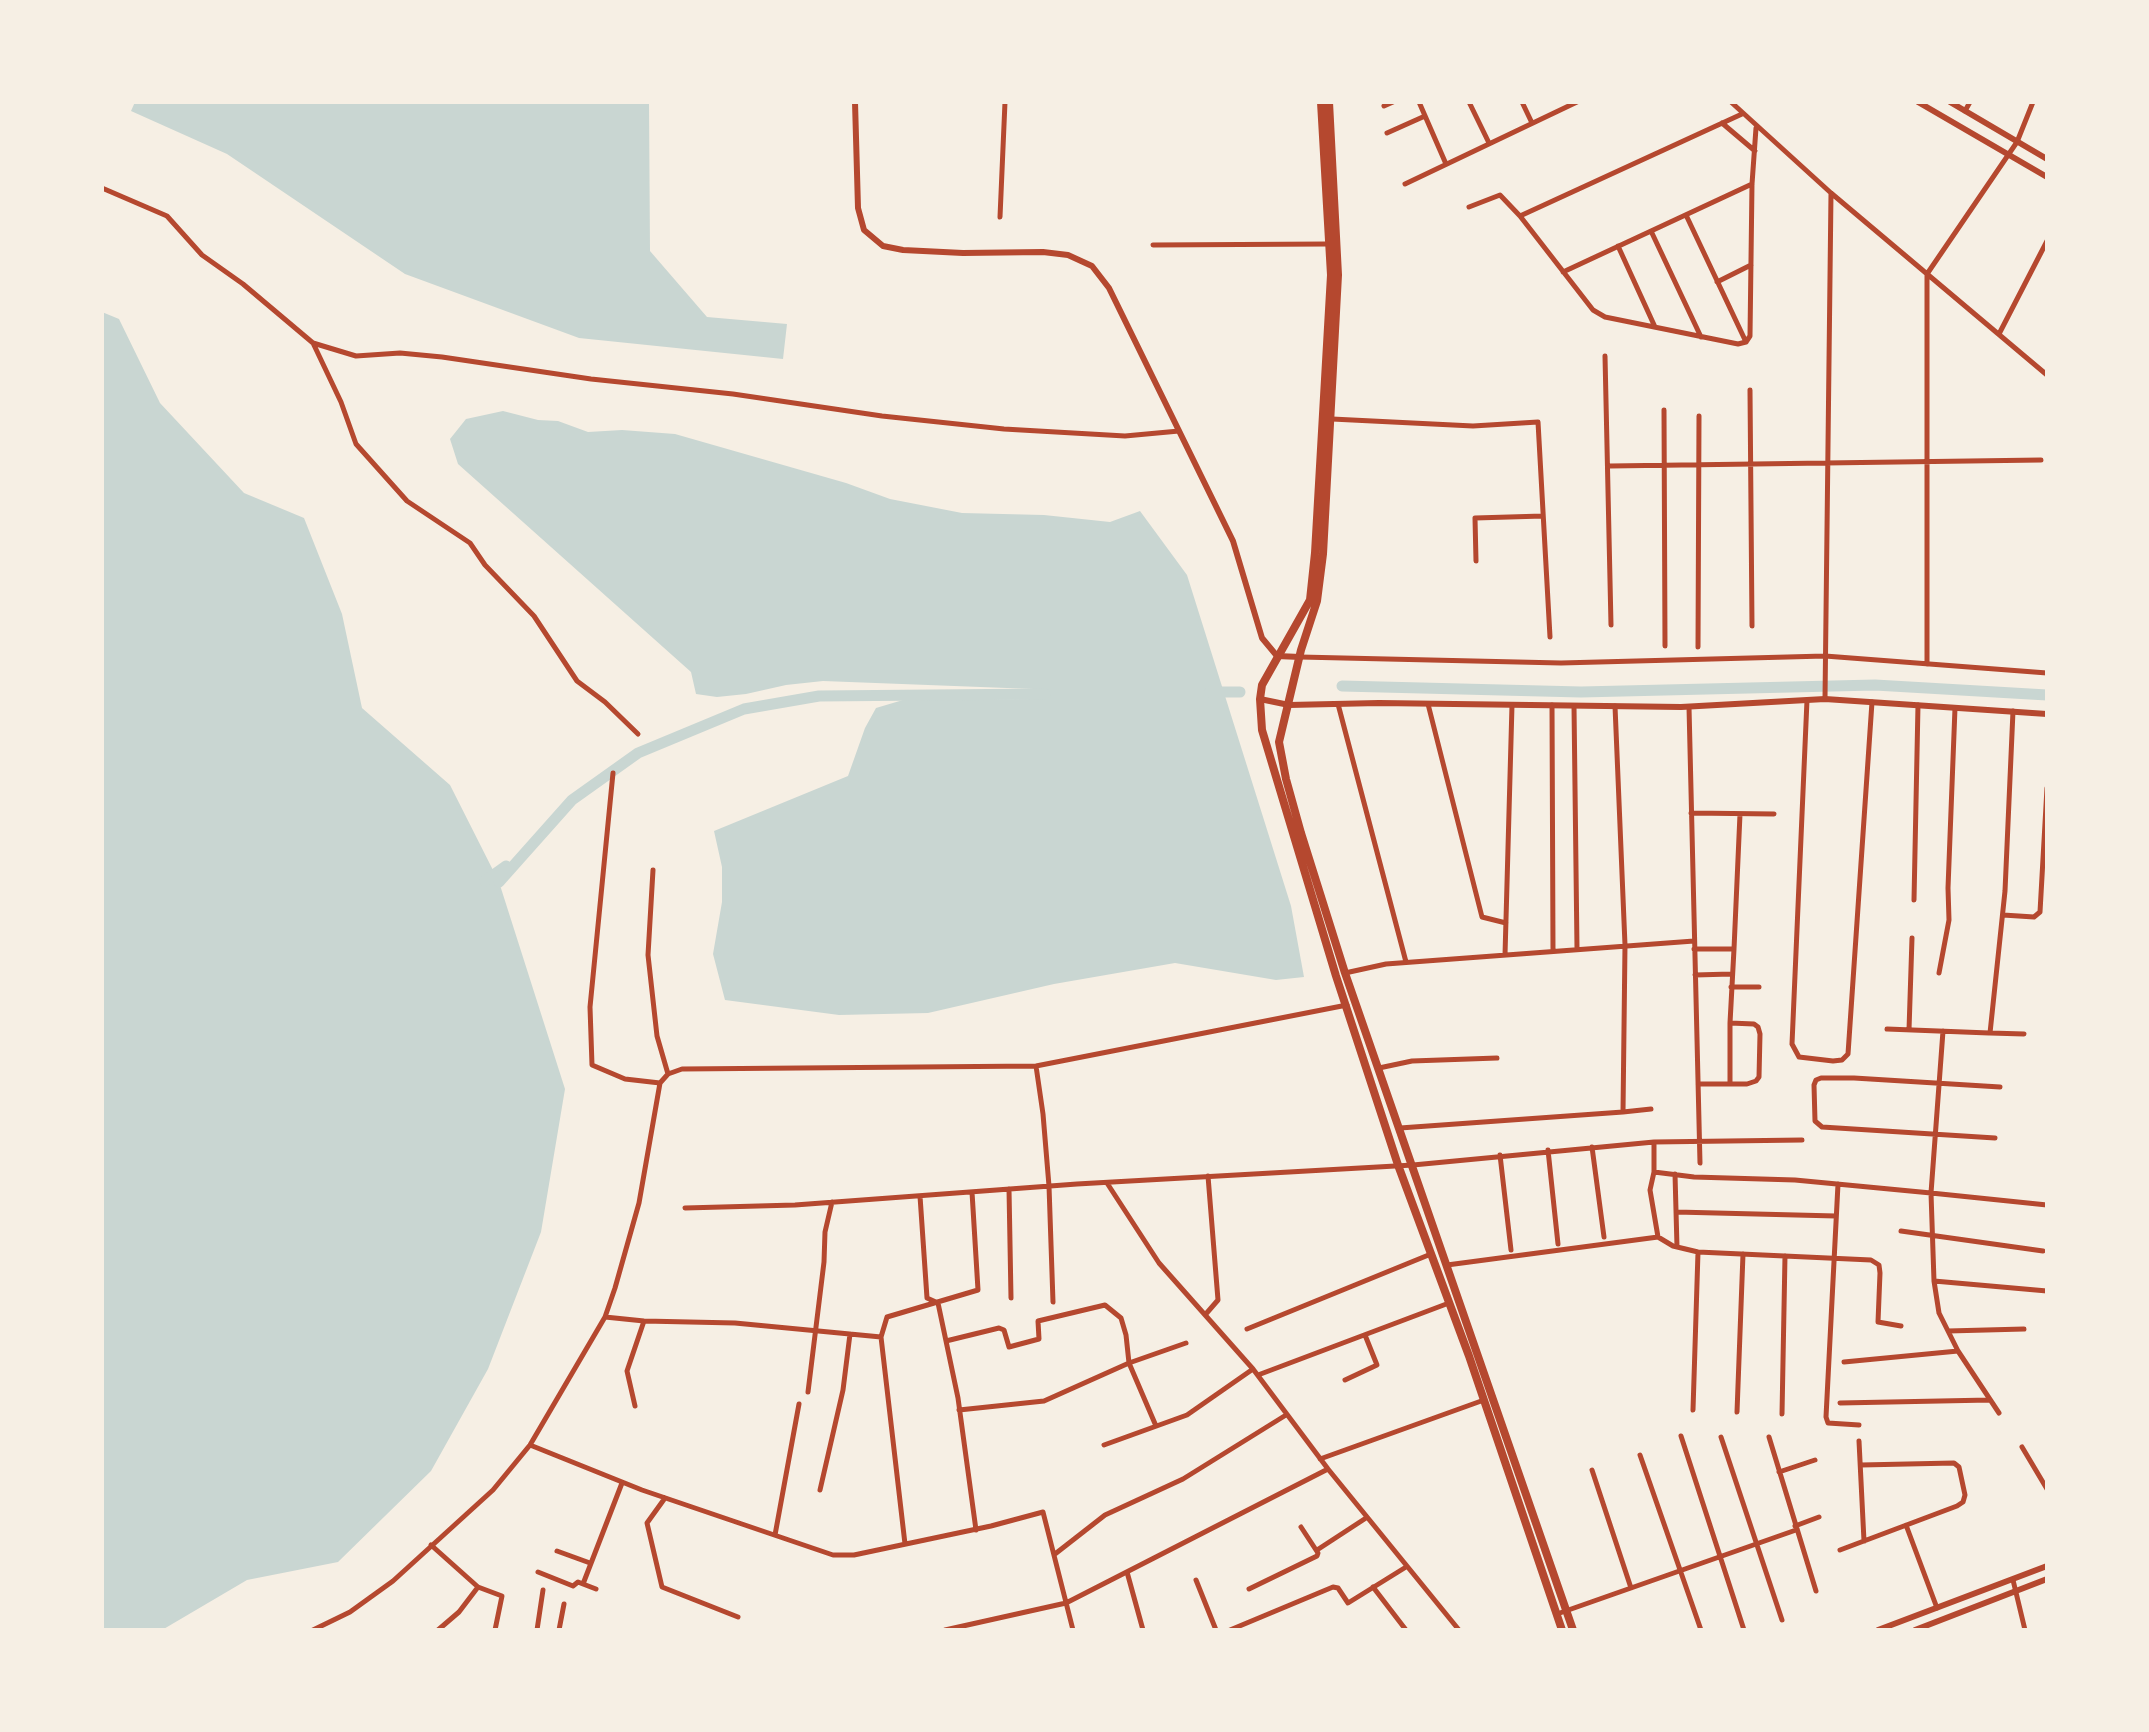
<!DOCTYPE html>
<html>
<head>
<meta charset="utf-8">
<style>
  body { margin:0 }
  #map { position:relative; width:2149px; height:1732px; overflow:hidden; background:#f6efe4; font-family:Commissioner,sans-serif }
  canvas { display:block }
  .frame { position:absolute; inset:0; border:104px solid #f6efe4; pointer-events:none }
</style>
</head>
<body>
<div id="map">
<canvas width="2149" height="1732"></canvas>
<div class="frame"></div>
</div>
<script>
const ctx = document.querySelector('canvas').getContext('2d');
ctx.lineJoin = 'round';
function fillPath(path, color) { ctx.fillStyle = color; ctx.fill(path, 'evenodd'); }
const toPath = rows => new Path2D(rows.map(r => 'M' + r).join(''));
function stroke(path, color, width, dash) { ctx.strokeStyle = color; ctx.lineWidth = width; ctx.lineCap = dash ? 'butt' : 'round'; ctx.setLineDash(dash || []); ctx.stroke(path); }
const water = toPath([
  [135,102,649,102,650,251,707,317,787,324,783,359,579,338,405,274,227,154,131,111],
  [102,312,119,319,160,403,244,493,304,518,342,614,362,708,450,785,499,882,565,1089,541,1232,488,1369,431,1471,338,1562,247,1580,162,1630,102,1630],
  [503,411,538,420,558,421,588,432,622,430,675,434,846,483,890,499,962,513,1044,515,1110,522,1140,511,1187,575,1291,906,1304,977,1276,980,1175,963,1054,984,928,1013,839,1015,725,1000,713,954,722,902,722,867,714,831,848,776,865,728,876,708,903,700,1032,699,1033,689,823,681,786,685,746,694,717,697,696,694,691,672,458,464,450,439,466,419]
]);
const canal = toPath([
  [1342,686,1581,692,1875,685,2047,695],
  [1210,692,1240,692],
  [485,881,506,866,499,882,572,800,638,753,744,709,819,696,1045,694]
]);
const minor = toPath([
  [1419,102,1446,164],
  [1469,102,1489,143],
  [1522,102,1532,123],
  [1731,102,1831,193,2047,375],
  [1384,106,1393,102],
  [1965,111,1970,102],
  [1742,114,1520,216,1593,310,1605,317,1738,344,1746,342,1750,336,1752,184,1756,128],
  [1722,123,1755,151],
  [1387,133,1425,116],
  [1405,184,1577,102],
  [102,188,167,216,202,255,243,284,313,343],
  [1469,207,1500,195,1520,216],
  [1686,215,1746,342],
  [1000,217,1005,102],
  [1651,231,1701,337],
  [1153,245,1327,244],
  [1618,246,1655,327],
  [1563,272,1752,184],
  [1717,282,1751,265],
  [1999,334,2047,241],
  [1605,356,1611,625],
  [1750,390,1752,626],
  [1664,410,1665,646],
  [1332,419,1473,426,1538,422,1550,637],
  [1610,466,2041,460],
  [1476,561,1475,518,1543,516],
  [1698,647,1699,416],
  [1300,657,1561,663,1825,656,2047,673],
  [1927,664,1927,274,2017,142,2033,102],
  [1825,699,1831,193],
  [1807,700,1792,1044,1799,1057,1833,1061,1842,1060,1848,1054,1872,702],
  [1338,704,1406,962],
  [1428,704,1482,917,1506,923],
  [1552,705,1553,951],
  [1574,706,1577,949],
  [1689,707,1700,1163],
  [2013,711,2005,891,1990,1033,2024,1034],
  [638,734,605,702,577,681,534,616,485,565,470,543,407,501,356,444,341,402,313,343,356,356,400,353,442,357,591,379,733,394,882,416,1004,429,1125,436,1179,431],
  [613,773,590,1007,592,1065,625,1079,660,1083],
  [1691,813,1774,814],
  [653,870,648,955,657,1036,668,1074],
  [1914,900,1918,705],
  [2003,915,2034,917,2040,912,2047,788],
  [1694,949,1734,949,1730,1023,1754,1024,1758,1027,1760,1034,1759,1077,1756,1081,1747,1084,1698,1084],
  [1734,949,1740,814],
  [1505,955,1512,705],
  [1345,973,1386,964,1694,941],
  [1939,973,1949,920,1948,888,1955,708],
  [1695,975,1731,974],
  [1731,987,1759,987],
  [1730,1023,1730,1084],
  [1887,1029,1989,1033],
  [1909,1030,1912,938],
  [1036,1066,1043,1114,1049,1186,1053,1302],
  [1379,1068,1412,1061,1497,1058],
  [1623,1112,1651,1109],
  [1400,1128,1623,1112,1625,945,1615,706],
  [1995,1138,1822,1127,1815,1121,1814,1085,1816,1080,1821,1078,1854,1078,2000,1087],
  [1654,1142,1802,1140],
  [1592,1147,1604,1237],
  [1548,1150,1558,1244],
  [1500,1155,1511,1250],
  [1654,1172,1650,1190,1658,1237,1673,1246,1698,1252,1871,1260,1879,1265,1880,1273,1878,1322,1901,1326],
  [1675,1174,1677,1247],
  [1107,1183,1159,1263,1253,1369,1328,1469,1459,1630],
  [1838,1184,1826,1417,1828,1423,1859,1425],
  [1009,1189,1011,1298],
  [920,1196,927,1298,938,1303,958,1398,976,1530],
  [685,1208,795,1205,1077,1184,1413,1165,1654,1142,1654,1172,1694,1177,1795,1180,1931,1193,1943,1031],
  [1676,1212,1836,1216],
  [1901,1231,2043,1251],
  [1447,1265,1658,1237],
  [1934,1281,2047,1291],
  [1205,1315,1218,1300,1208,1176],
  [605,1317,644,1321,735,1323,881,1337],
  [1247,1329,1431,1254],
  [1948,1331,2024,1329],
  [946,1341,999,1328,1004,1330,1009,1347,1039,1339,1038,1321,1105,1305,1121,1318,1126,1335,1129,1363,1156,1426],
  [1844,1362,1958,1351],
  [1258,1375,1449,1303],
  [1345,1380,1377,1365,1365,1335],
  [808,1392,824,1262,825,1232,832,1202],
  [1840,1403,1990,1400],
  [635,1406,627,1371,644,1321],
  [959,1410,1044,1401,1129,1363,1186,1343],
  [1693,1410,1698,1252],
  [1737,1412,1743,1254],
  [1999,1413,1958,1351,1939,1313,1934,1281,1931,1193,2047,1205],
  [1782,1414,1785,1256],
  [1681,1436,1744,1630],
  [1721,1437,1782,1620],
  [1769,1437,1816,1591],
  [1859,1441,1864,1541],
  [530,1445,642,1490,833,1555,854,1555,991,1526,1043,1512,1073,1630],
  [1104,1445,1187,1415,1253,1369],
  [2022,1447,2047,1489],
  [1640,1455,1701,1630],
  [1320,1459,1484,1400],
  [1592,1470,1631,1588],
  [1779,1472,1815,1460],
  [820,1490,843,1390,850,1334],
  [665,1498,647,1523,662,1587,738,1617],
  [1906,1525,1937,1608],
  [1795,1526,1819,1517],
  [775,1535,799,1404],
  [905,1544,881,1337,887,1317,978,1290,972,1192],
  [431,1545,478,1587,459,1612,438,1630],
  [1317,1550,1366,1518],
  [1840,1550,1957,1506,1963,1502,1965,1495,1959,1467,1954,1463,1861,1465],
  [557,1551,590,1563],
  [1055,1554,1105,1515,1183,1479,1286,1415],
  [538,1572,573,1586,578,1582,583,1584],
  [1127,1572,1143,1630],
  [1196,1580,1216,1630],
  [2013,1580,2025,1630],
  [478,1587,502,1596,495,1630],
  [1373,1587,1406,1630],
  [596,1589,583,1584,622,1483],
  [1249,1589,1317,1556,1318,1553,1301,1527],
  [1557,1614,1796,1530],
  [313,1630,350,1612,393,1581,493,1490,530,1445,605,1317,615,1288,639,1203,660,1083,668,1074,682,1069,1036,1066,1347,1005],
  [537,1630,543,1590],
  [559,1630,564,1604],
  [945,1630,1066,1603,1328,1469],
  [1230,1630,1333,1587,1338,1588,1348,1603,1406,1567]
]);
const tertiary = toPath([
  [855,102,858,208,864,230,883,246,903,250,963,253,1043,252,1068,255,1092,266,1109,288,1233,541,1262,638,1277,656,1300,657],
  [1918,102,2047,177],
  [1950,102,2047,159],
  [1260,699,1289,705,1379,703,1681,707,1825,699,2047,714],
  [1878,1630,2047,1566],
  [1915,1630,2047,1579]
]);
const primary = toPath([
  [1321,102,1331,275,1315,553,1310,600,1262,685,1260,699,1262,730,1336,976,1398,1165,1469,1356,1562,1630],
  [1329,102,1338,275,1323,554,1317,601,1301,650,1279,742,1286,779,1301,833,1345,973,1573,1630]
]);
fillPath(water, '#c9d6d2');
stroke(canal, '#c9d6d2', 11);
stroke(minor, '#b5482f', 5);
stroke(tertiary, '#b5482f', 6);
stroke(primary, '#b5482f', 8);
</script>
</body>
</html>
